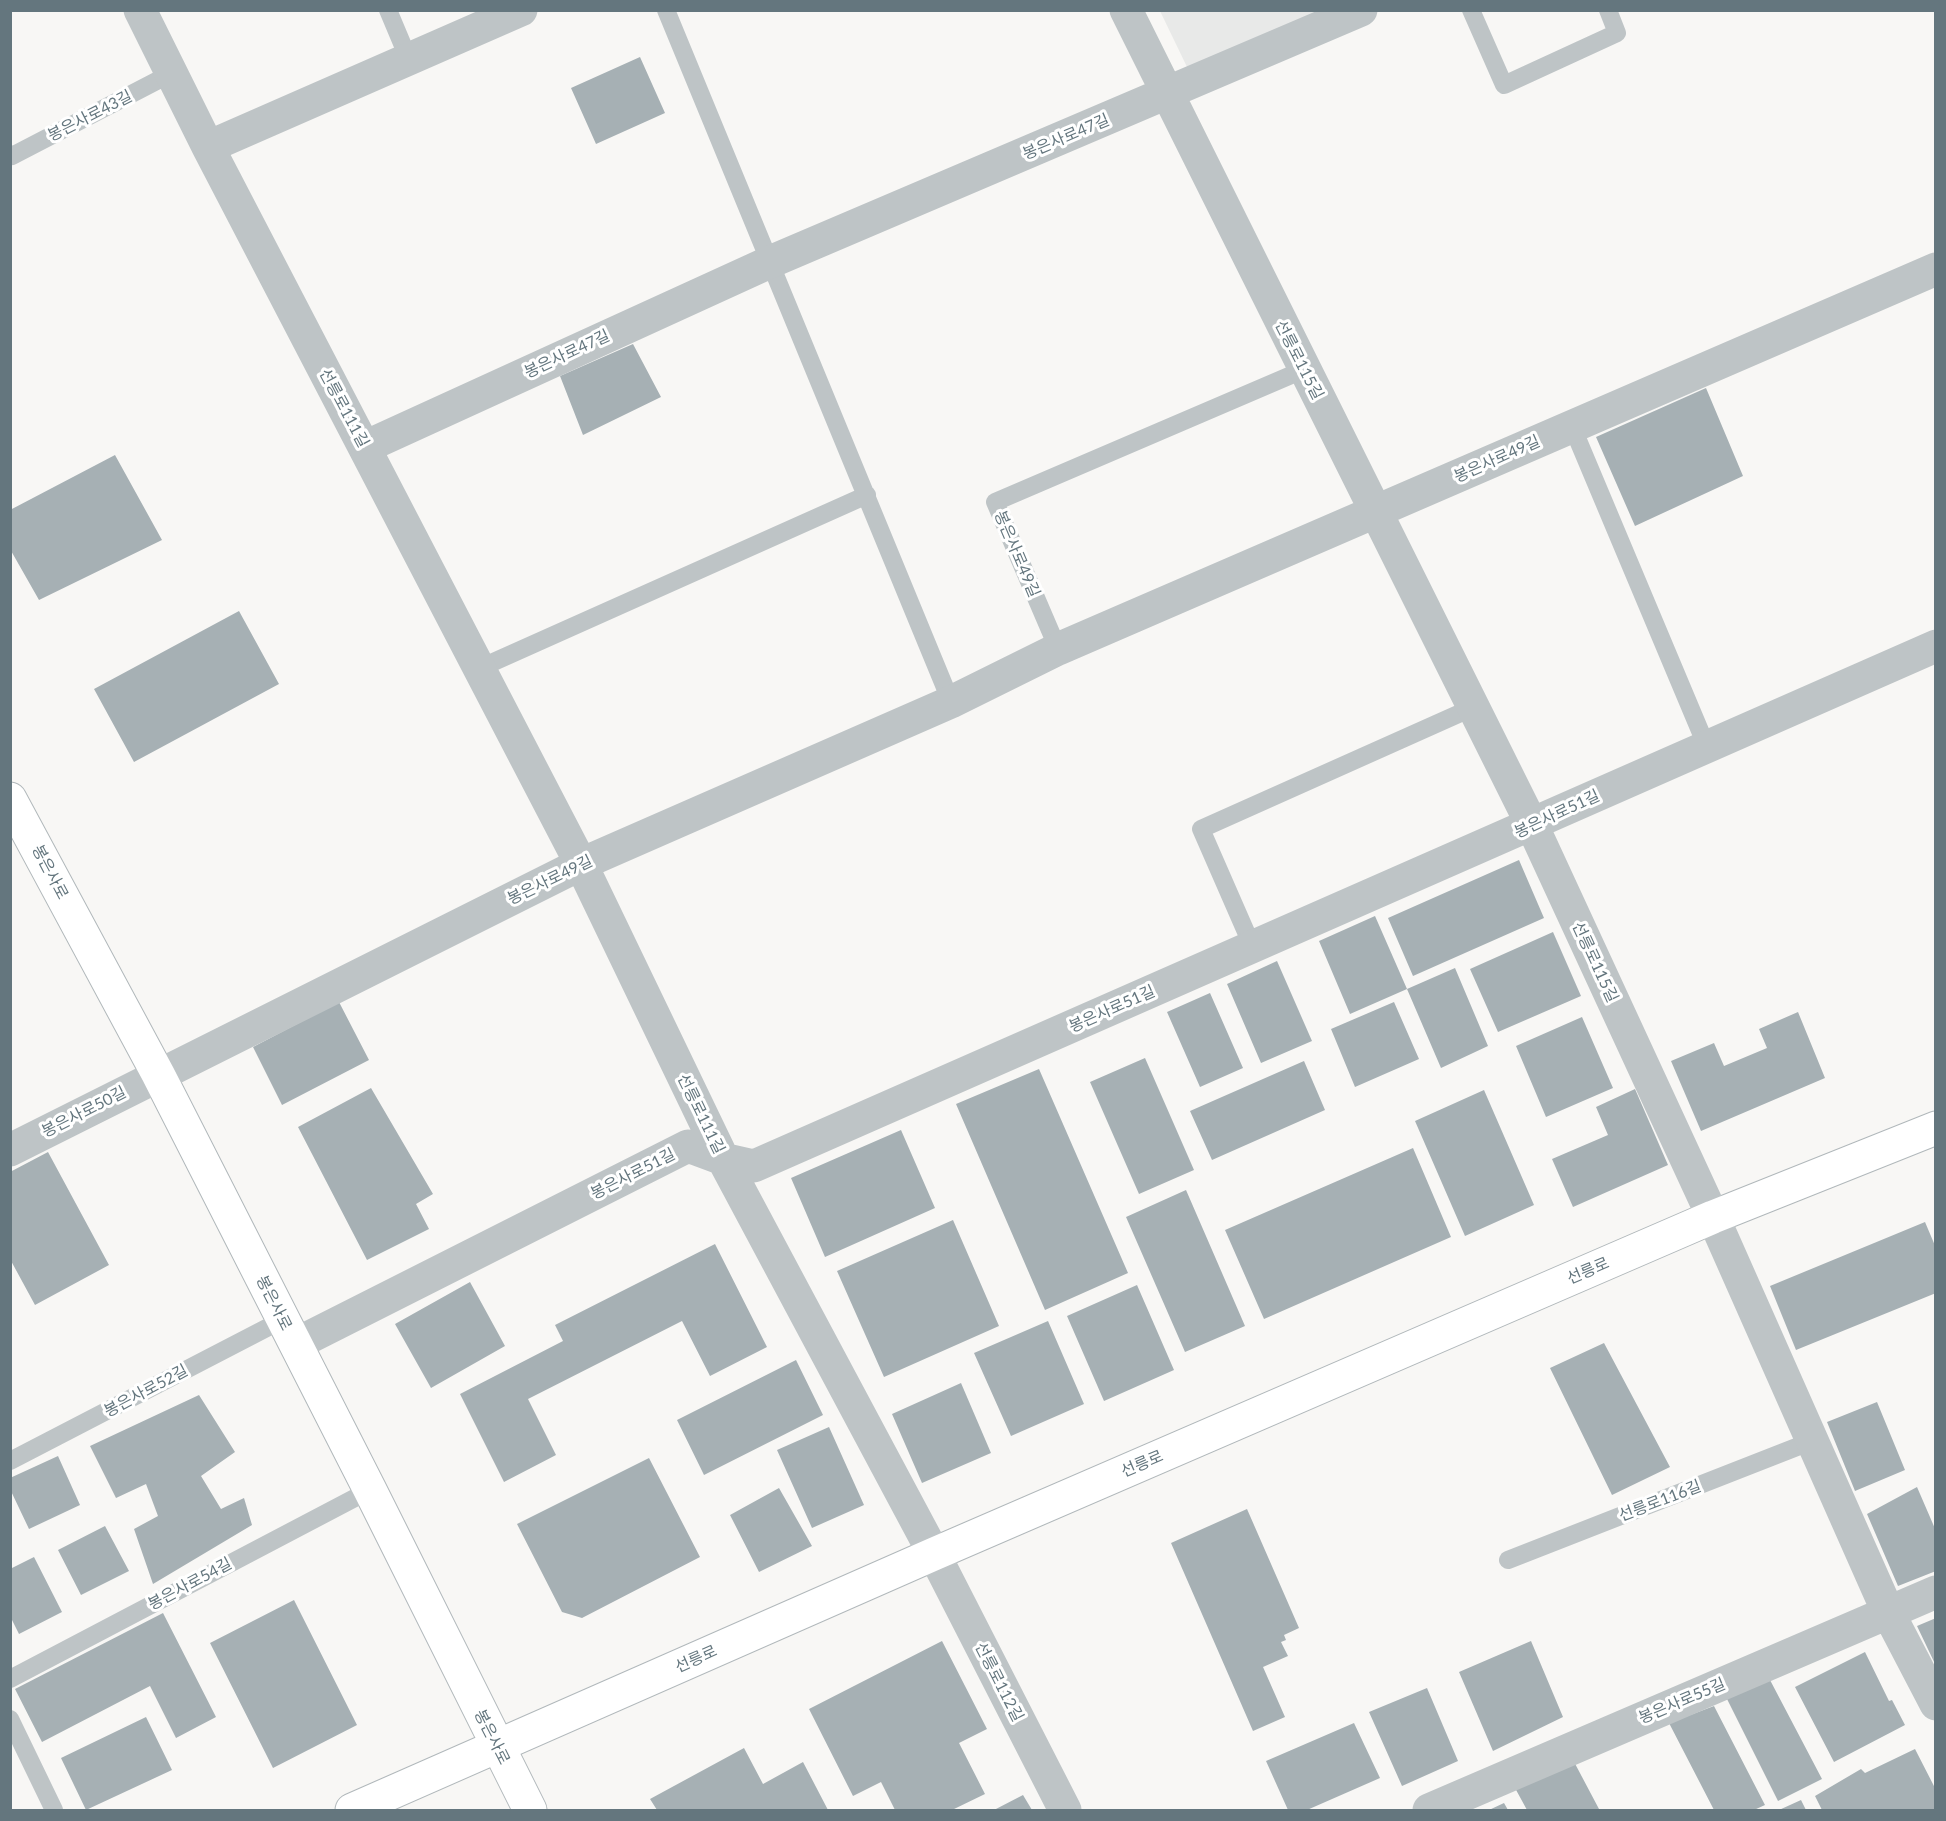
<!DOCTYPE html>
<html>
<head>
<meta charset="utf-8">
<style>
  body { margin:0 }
  #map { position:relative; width:1946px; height:1821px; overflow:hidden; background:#f8f7f5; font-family:Lato,sans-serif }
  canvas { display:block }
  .frame { position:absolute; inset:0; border:12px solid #64767e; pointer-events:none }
</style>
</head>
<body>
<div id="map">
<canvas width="1946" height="1821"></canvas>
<div class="frame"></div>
</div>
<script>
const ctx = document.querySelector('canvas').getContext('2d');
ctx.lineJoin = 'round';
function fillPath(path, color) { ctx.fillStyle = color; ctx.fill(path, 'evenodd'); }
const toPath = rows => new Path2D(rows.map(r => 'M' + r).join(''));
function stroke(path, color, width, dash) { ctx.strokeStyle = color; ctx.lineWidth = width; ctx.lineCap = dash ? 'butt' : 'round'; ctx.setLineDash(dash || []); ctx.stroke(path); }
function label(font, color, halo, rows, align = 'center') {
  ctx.font = font + ' Lato,"Noto Sans KR",sans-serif'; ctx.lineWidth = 6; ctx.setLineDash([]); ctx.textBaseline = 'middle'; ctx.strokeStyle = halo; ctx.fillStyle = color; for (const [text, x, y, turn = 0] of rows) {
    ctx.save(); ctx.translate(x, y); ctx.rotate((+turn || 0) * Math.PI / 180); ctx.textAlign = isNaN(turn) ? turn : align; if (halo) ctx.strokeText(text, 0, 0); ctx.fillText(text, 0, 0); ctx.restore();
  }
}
const built = toPath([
  [1160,11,1329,11,1188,69]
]);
const building = toPath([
  [640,57,665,113,596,144,571,88],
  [633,344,661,397,583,435,560,376],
  [1706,388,1743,476,1635,526,1596,437],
  [115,455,162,540,39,600,10,549,10,510],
  [239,611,279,684,134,762,94,689],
  [1519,860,1544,918,1413,976,1388,918],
  [1375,916,1407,989,1350,1014,1319,941],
  [1553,932,1581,996,1498,1032,1470,969],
  [1277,961,1312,1041,1261,1063,1227,984],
  [1455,968,1488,1046,1441,1068,1407,989],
  [1210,993,1243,1068,1200,1087,1167,1012],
  [339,1002,369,1060,282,1105,253,1047],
  [1394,1002,1419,1059,1355,1087,1331,1029],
  [1798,1012,1825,1078,1701,1131,1671,1061,1714,1043,1724,1066,1767,1048,1759,1029],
  [1582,1017,1613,1088,1546,1117,1516,1046],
  [1145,1058,1194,1170,1139,1194,1090,1082],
  [1304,1061,1325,1110,1212,1160,1190,1111],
  [1039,1069,1128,1273,1045,1310,956,1104],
  [371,1088,433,1194,416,1204,429,1229,367,1260,298,1127],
  [1635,1089,1668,1165,1573,1207,1552,1159,1608,1135,1596,1107],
  [1484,1090,1534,1205,1465,1236,1415,1121],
  [901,1130,935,1208,825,1257,791,1178],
  [1413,1148,1451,1237,1264,1319,1225,1230],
  [48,1152,109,1265,35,1305,10,1259,10,1172],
  [1186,1190,1245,1326,1185,1352,1126,1217],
  [953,1220,999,1326,884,1377,837,1271],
  [1925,1222,1936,1248,1936,1293,1796,1350,1770,1286],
  [715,1244,767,1347,710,1376,682,1321,528,1399,556,1455,504,1482,460,1394,563,1341,555,1325],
  [470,1282,505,1346,431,1388,395,1324],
  [1137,1285,1174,1370,1104,1401,1067,1316],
  [1048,1321,1084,1404,1011,1436,974,1353],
  [1604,1343,1670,1467,1612,1495,1550,1368],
  [796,1360,823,1415,704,1475,677,1420],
  [961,1383,991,1453,922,1483,892,1414],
  [199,1395,235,1452,201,1476,221,1509,244,1498,252,1525,153,1584,134,1529,158,1516,146,1484,116,1498,90,1446],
  [1877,1402,1905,1470,1855,1491,1827,1422],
  [829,1427,864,1505,812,1528,777,1450],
  [58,1456,80,1505,29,1529,10,1489,10,1478],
  [649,1458,700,1557,582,1618,562,1612,517,1524],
  [1917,1487,1936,1531,1936,1571,1898,1586,1867,1514],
  [779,1488,812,1546,759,1572,730,1515],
  [1247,1509,1299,1628,1284,1635,1286,1640,1281,1642,1288,1656,1263,1667,1285,1717,1253,1731,1171,1543],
  [105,1526,129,1571,81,1595,58,1550],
  [34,1557,62,1612,19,1634,10,1616,10,1569],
  [294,1600,357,1725,273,1768,210,1643],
  [163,1613,216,1717,176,1738,150,1686,42,1742,15,1689],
  [1936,1618,1936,1666,1917,1626],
  [942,1641,987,1729,959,1743,985,1794,952,1810,895,1810,881,1782,853,1796,809,1709],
  [1531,1641,1563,1717,1493,1751,1459,1672],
  [1865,1652,1889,1701,1892,1700,1905,1725,1834,1762,1795,1687],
  [1770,1680,1822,1779,1778,1801,1727,1699],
  [1427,1688,1458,1761,1402,1786,1369,1712],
  [1714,1706,1765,1805,1754,1810,1714,1810,1669,1723],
  [146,1717,172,1770,86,1810,61,1758],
  [1354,1723,1380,1778,1307,1810,1288,1810,1266,1761],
  [744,1748,763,1784,803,1762,828,1810,657,1810,650,1799],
  [1915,1749,1936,1790,1936,1810,1822,1810,1815,1796,1861,1769,1865,1773],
  [1572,1758,1599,1809,1527,1810,1515,1788],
  [1023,1795,1032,1810,994,1810],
  [1801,1800,1806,1810,1779,1810],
  [1504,1803,1508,1810,1489,1810]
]);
const service = toPath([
  [388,10,409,60],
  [666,10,951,702],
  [1471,10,1504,85,1617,33,1608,10],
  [10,154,12,156,170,74],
  [1572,426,1706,745],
  [1058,649,995,502,1303,370],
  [480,668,867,495],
  [1253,948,1201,829,1474,707],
  [10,1461,282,1320],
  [1508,1560,1812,1441],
  [10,1679,370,1490],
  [10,1719,54,1810]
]);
const minor = toPath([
  [140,10,208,147,581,864,723,1159,934,1554,1065,1810],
  [1126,10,1532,825,1713,1217,1888,1612,1936,1704],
  [208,147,521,10],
  [365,447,770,262,1361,10],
  [10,1150,581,864,951,702,1058,649,1936,269],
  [296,1344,688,1146,723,1159,754,1166,1936,646],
  [1429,1810,1936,1592]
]);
const secondary = toPath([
  [10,799,158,1074,370,1490,530,1810],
  [352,1810,934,1554,1713,1217,1936,1128]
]);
const streetNames = [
  ["봉은사로43길",90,116,-27],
  ["봉은사로47길",1066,137,-23],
  ["봉은사로47길",567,354,-25],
  ["선릉로115길",1299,360,63],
  ["선릉로111길",344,408,62],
  ["봉은사로49길",1497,459,-24],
  ["봉은사로49길",1017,554,67],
  ["봉은사로51길",1557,814,-25],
  ["봉은사로",50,872,62],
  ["봉은사로49길",550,880,-26],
  ["선릉로115길",1595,962,65],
  ["봉은사로51길",1112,1009,-24],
  ["봉은사로50길",84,1112,-27],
  ["선릉로111길",701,1114,64],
  ["봉은사로51길",633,1174,-27],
  ["선릉로",1588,1271,-23],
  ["봉은사로",274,1303,63],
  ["봉은사로52길",146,1391,-28],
  ["선릉로",1142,1464,-23],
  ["선릉로116길",1660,1501,-21],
  ["봉은사로54길",190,1584,-28],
  ["선릉로",696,1659,-24],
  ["선릉로112길",999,1682,63],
  ["봉은사로55길",1682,1701,-23],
  ["봉은사로",492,1737,63]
];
fillPath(built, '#e8e9e8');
fillPath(building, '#a6b0b4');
stroke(secondary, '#b1b8bb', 35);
stroke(service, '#bec4c6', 18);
stroke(minor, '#bec4c6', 33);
stroke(secondary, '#fff', 33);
label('16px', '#64767e', '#fff', streetNames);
</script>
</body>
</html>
